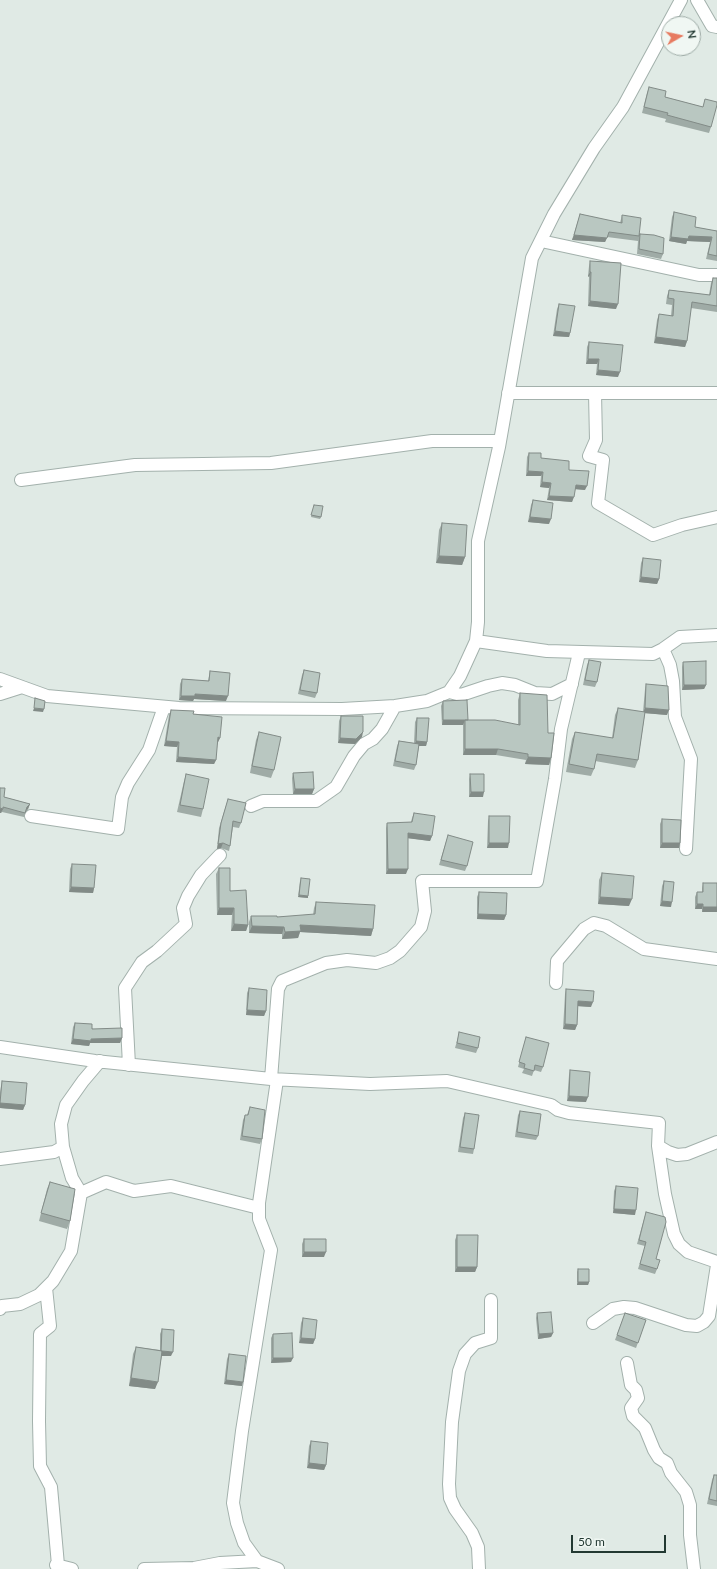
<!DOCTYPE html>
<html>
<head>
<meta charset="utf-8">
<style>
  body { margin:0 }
  #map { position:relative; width:717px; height:1569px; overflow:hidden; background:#e0eae5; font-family:Lato,sans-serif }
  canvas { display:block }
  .north { position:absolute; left:661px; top:16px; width:40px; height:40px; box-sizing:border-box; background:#f0f7f3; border:1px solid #9eaba6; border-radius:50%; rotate:81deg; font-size:11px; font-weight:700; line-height:16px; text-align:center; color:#223932 }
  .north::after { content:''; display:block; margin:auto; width:14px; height:18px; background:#e77b61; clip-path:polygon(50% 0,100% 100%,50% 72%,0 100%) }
  .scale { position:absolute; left:571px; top:1535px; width:95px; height:18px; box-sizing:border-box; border:2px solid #223932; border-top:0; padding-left:5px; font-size:12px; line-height:14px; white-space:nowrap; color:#223932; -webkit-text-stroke:3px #f0f7f3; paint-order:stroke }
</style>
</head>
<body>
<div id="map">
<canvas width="717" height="1569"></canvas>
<div class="north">N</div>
<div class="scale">50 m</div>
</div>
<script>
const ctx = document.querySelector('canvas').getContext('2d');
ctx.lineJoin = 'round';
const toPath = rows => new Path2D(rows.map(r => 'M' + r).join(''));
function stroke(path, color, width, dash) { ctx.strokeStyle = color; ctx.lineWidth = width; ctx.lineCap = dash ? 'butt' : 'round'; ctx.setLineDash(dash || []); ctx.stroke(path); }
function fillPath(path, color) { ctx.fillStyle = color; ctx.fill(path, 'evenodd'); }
const street = toPath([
  [697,0,712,26,717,27],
  [541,241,699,275,717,275],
  [508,393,595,393,596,440,589,456,603,460,598,503,653,535,682,525,717,517],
  [595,393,717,393],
  [21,480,135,465,271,463,432,441,500,441],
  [476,641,547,651,653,654,663,649,680,637,717,635],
  [663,649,670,665,673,681,675,717,691,759,686,849],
  [0,679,47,696,179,708,342,709,395,706,427,701,449,692,460,676,476,641,478,622,478,541,499,447,532,258,554,214,594,148,623,107,681,0],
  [449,692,461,695,488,686,502,683,515,685,535,693,552,694,572,684],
  [0,694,22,687],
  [251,806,263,801,316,801,336,787,354,756,364,744,373,739,382,729,395,706],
  [31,816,118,829,122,797,128,783,149,750,164,707],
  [556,983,557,961,584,929,594,923,606,926,644,949,717,959],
  [0,1047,95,1061,271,1079,370,1084,447,1081,551,1105,558,1110,569,1113,659,1123,658,1146,668,1152,677,1155,687,1154,717,1142],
  [129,1065,125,988,142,962,157,951,186,924,183,908,188,896,201,875,220,855],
  [271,1079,278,989,282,981,326,963,347,960,376,963,390,958,400,951,421,927,425,911,422,881,537,881,555,779,561,729,579,653],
  [658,1146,665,1194,674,1234,679,1244,688,1252,717,1262],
  [0,1159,54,1152,63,1147],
  [81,1193,106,1182,134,1191,171,1186,259,1208],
  [46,1288,50,1326,40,1334,39,1421,40,1466,51,1487,58,1565],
  [0,1309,2,1306,20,1304,39,1295,53,1281,71,1251,81,1193,72,1178,63,1147,61,1124,66,1105,83,1081,100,1061],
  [593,1323,613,1309,624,1307,635,1308,686,1325,697,1326,704,1322,709,1316,717,1265],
  [627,1363,631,1385,636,1390,638,1398,631,1408,633,1416,645,1428,654,1450,659,1458,667,1463,671,1473,686,1492,690,1505,690,1535,694,1569],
  [257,1561,244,1543,237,1523,233,1503,242,1431,271,1250,259,1219,259,1203,277,1080],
  [56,1565,72,1569],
  [144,1569,194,1568,220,1563,257,1561,278,1569],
  [479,1569,478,1547,472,1533,455,1509,450,1498,449,1484,452,1422,459,1371,465,1354,475,1343,491,1338,491,1300]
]);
const wall = toPath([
  [649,87,665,97,703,107,705,99,711,127,709,133,665,122,666,119,642,113,647,93],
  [674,212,695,227,717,231,717,261,706,259,710,242,687,241,686,244,669,241,672,217],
  [580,214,620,223,622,215,640,234,663,254,661,259,637,254,638,241,607,237,605,242,572,240],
  [590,261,616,309,588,306,589,277,588,276,589,266],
  [713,278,717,278,717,312,691,308,687,341,685,347,654,343,657,320,659,314,671,316,672,305,666,304,667,296,669,290,709,295,711,283],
  [559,304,570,333,569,337,553,336,557,309],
  [589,342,618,377,596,375,597,364,586,364,587,347],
  [529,453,569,470,585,490,575,489,572,502,547,500,549,488,540,487,541,476,526,476,527,457],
  [533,500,549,524,528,522,531,505],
  [314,505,321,517,320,519,311,517],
  [442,523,465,557,462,565,436,563,439,530],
  [643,558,659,579,657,584,639,582,641,563],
  [589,660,597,682,595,687,583,685,587,665],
  [683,662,706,685,704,689,682,690,682,667],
  [304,670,317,693,315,698,298,694,302,675],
  [210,671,226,701,194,699,193,701,179,700,180,684,182,679,208,681],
  [646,684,667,715,645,713,638,760,635,768,595,761,594,769,591,776,566,772,572,739,575,732,612,738,615,715,618,708,643,712,645,689],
  [520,693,548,733,551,758,549,765,525,764,526,760,496,755,463,755,463,725,442,725,441,706,443,701,468,720,518,725,518,700],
  [171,710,193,714,220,738,218,742,217,742,216,760,214,764,176,762,177,747,164,746,169,715],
  [341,716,362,737,355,744,338,743,339,721],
  [417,718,427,742,426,746,419,746,416,765,414,770,393,766,397,746,399,741,414,743,415,722],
  [259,732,274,770,271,778,250,773,256,740],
  [293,773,314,789,312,794,293,794,292,778],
  [186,774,203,809,201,817,177,812,184,781],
  [470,774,483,797,469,797,469,779],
  [4,797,30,804,28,809,26,811,24,817,2,812,1,813],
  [228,799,241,823,239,828,233,827,230,846,229,851,221,848,217,849,219,828],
  [414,813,432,836,430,841,408,838,406,874,386,874,386,828,387,823,411,822,412,818],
  [489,816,508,848,487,848,488,821],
  [662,819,680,843,679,848,660,848,660,824],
  [448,835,467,866,465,871,439,865],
  [72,864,94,888,93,893,69,892,70,869],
  [219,868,248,925,246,931,231,931,232,915,217,915,216,874],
  [602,873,629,906,598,904,599,880],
  [301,878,308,898,298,897,300,881],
  [664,881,671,907,660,906,662,886],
  [703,883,717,883,702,912,702,909,695,909,695,897,697,892,702,892,702,888],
  [479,892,506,915,504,920,477,919,477,897],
  [316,902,373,929,371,936,300,932,298,938,282,939,282,934,249,933,249,922,251,916,277,917,313,915,314,908],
  [249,988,266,1011,264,1016,246,1015,247,993],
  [566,989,591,1007,578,1006,577,1025,575,1030,563,1029,565,994],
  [75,1023,122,1038,120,1043,90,1043,89,1046,71,1044,73,1027],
  [459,1032,478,1048,476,1053,455,1048,458,1037],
  [526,1037,543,1067,541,1072,534,1070,532,1076,522,1073,524,1069,518,1067],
  [570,1070,586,1102,567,1101,569,1075],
  [2,1081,25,1105,23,1110,0,1108,0,1093,1,1086],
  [250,1107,262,1139,260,1144,240,1140,243,1120,245,1115,247,1115],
  [520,1111,538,1136,536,1140,515,1137,518,1115],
  [465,1113,474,1149,473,1154,458,1152,463,1118],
  [50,1182,70,1221,67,1229,39,1221,47,1189],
  [616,1186,635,1215,613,1213,614,1191],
  [646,1212,656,1259,657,1269,655,1274,638,1269,645,1246,637,1244],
  [457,1235,477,1267,475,1272,455,1272,455,1240],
  [304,1239,324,1257,302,1257,302,1244],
  [578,1269,589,1282,588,1285,577,1285,577,1272],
  [537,1313,553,1333,551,1337,538,1339,536,1318],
  [625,1313,646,1320,636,1348,615,1340],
  [303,1318,315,1339,313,1344,299,1343,301,1323],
  [162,1329,171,1356,162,1356,155,1389,129,1386,133,1354,136,1347,160,1350,160,1334],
  [273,1334,291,1362,271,1363,271,1338],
  [229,1354,242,1386,224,1384,227,1359],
  [311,1441,326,1465,324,1470,307,1468,309,1446],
  [714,1475,717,1475,717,1506,707,1504,712,1480]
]);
const shadedWall = toPath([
  [574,235,607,238,605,242,572,240],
  [689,236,712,237,710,242,687,241,686,244,669,241,671,237],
  [590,272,591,272,589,277,588,276],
  [590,301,618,304,616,309,588,306],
  [555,331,570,333,569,337,553,336],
  [656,337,687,341,685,347,654,343],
  [588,359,599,359,597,364,586,364],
  [598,370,620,372,618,377,596,375],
  [528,471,543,472,541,476,526,476],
  [542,482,551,483,549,488,540,487],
  [576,485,587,486,585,490,574,489],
  [549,496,574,497,572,502,547,500],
  [530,517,551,519,549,524,528,522],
  [439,556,465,557,462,565,436,563],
  [641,577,659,579,657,584,639,582],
  [684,685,706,685,704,689,682,690],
  [195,694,228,696,226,701,194,699,193,701,179,700,181,696],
  [34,708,44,709,43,712,33,711],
  [645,708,669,710,667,715,643,713],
  [443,720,468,720,465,720,463,725,442,725],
  [363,732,362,737,355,744,338,743,340,738],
  [218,737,220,738,218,742,216,742],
  [166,741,179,742,177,747,164,746],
  [416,741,427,742,426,746,414,746],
  [465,749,498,749,496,755,463,755],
  [178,757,216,760,214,764,176,762],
  [528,757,551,758,549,765,525,764],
  [295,789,314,789,312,794,293,794],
  [471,792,484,792,483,797,469,797],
  [30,804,28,809,25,812,27,807],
  [0,808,3,809,1,813,0,813],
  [408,833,432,836,430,841,406,838],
  [223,843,221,848,217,849,218,844],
  [489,843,509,843,508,848,487,848],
  [662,843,680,843,679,848,660,848],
  [388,869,408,869,406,874,386,874],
  [71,887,94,888,93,893,69,892],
  [299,895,308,896,308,898,298,897],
  [600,897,632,899,629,906,598,904],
  [662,901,672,902,671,907,660,906],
  [697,904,703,904,702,909,695,909],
  [703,907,717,907,717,912,702,912],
  [219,908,234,908,232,915,217,915],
  [478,914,506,915,504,920,477,919],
  [234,924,248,925,246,931,231,931],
  [300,925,373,929,371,936,300,932,298,938,282,939,285,932],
  [252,926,284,927,282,934,249,933],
  [578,1001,593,1002,591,1007,576,1006],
  [247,1010,266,1011,264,1016,246,1015],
  [565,1024,577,1025,575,1030,563,1029],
  [122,1038,120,1043,90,1043,89,1046,71,1044,73,1039],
  [569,1096,588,1097,586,1102,567,1101],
  [0,1103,25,1105,23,1110,0,1108],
  [614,1209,636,1210,635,1215,613,1213],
  [304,1252,326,1252,324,1257,302,1257],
  [457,1267,477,1267,475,1272,455,1272],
  [578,1282,589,1282,588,1285,577,1285],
  [553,1333,551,1337,538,1339,539,1334],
  [301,1338,315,1339,313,1344,299,1343],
  [161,1351,173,1352,171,1356,160,1356],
  [273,1358,293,1358,291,1362,271,1363],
  [131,1378,158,1382,155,1389,129,1386],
  [226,1380,243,1382,242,1386,224,1384],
  [309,1463,326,1465,324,1470,307,1468]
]);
const building = toPath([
  [649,87,666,91,665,97,703,107,705,99,717,102,717,105,711,127,667,115,668,113,644,107,649,87],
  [674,212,696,217,695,227,717,231,717,256,708,254,712,237,689,236,688,239,671,237,674,212],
  [580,214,622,223,622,215,641,218,639,236,609,232,607,238,574,235,580,214],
  [640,234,654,235,664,238,663,254,639,249,640,234],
  [590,261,621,263,618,304,590,301,591,272,590,272,590,261],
  [713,278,717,278,717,306,692,302,687,341,656,337,659,314,673,316,674,299,668,298,669,290,710,295,713,278],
  [559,304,575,306,570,333,555,331,559,304],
  [589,342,623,345,620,372,598,370,599,359,588,359,589,342],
  [529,453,541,453,541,458,569,461,569,470,589,471,587,486,576,485,574,497,549,496,551,483,542,482,543,472,528,471,529,453],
  [533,500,553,503,551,519,530,517,533,500],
  [314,505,323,506,321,517,311,515,314,505],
  [442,523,467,525,465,557,439,556,442,523],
  [643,558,661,560,659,579,641,577,643,558],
  [589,660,601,662,597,682,585,680,589,660],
  [706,661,706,685,684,685,683,662,706,661],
  [304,670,320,673,317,693,300,690,304,670],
  [210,671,230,673,228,696,195,694,195,696,181,696,182,679,209,681,210,671],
  [646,684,668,686,669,710,645,708,646,684],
  [520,693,547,695,548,733,554,733,551,758,528,757,528,754,498,749,465,749,465,720,495,720,520,725,520,693],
  [35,698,45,701,44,709,34,708,35,698],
  [467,700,468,720,443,720,443,701,467,700],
  [618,708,645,712,638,760,597,754,594,769,569,764,575,732,613,738,618,708],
  [171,710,194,711,193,714,222,717,220,738,218,737,216,760,178,757,179,742,166,741,171,710],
  [341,716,363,716,363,732,356,739,340,738,341,716],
  [417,718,429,718,427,742,416,741,417,718],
  [259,732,281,737,274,770,252,766,259,732],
  [399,741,419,744,416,765,395,761,399,741],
  [313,772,314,789,295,789,293,773,313,772],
  [186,774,209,779,203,809,180,805,186,774],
  [470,774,484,774,484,792,471,792,470,774],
  [0,788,5,788,4,797,30,804,27,807,25,813,3,807,3,809,0,808,0,788],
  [228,799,246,803,241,823,233,821,230,846,223,843,218,844,221,823,228,799],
  [414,813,435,816,432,836,408,833,408,869,388,869,387,823,412,822,414,813],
  [489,816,510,816,509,843,489,843,489,816],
  [662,819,681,820,680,843,662,843,662,819],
  [448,835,473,842,467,866,441,860,448,835],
  [72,864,96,865,94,888,71,887,72,864],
  [219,868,230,868,230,891,246,890,248,925,234,924,234,908,219,908,219,868],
  [602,873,634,876,632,899,600,897,602,873],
  [301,878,310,879,308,896,299,895,301,878],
  [664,881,674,882,672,902,662,901,664,881],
  [703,883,717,883,717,907,703,907,703,904,697,904,697,892,703,892,703,883],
  [479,892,507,893,506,915,478,914,479,892],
  [316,902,375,905,373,929,300,925,301,931,285,932,284,927,252,926,251,916,277,916,277,917,315,914,316,902],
  [249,988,267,990,266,1011,247,1010,249,988],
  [566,989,594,991,593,1002,578,1001,577,1025,565,1024,566,989],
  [75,1023,92,1024,92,1029,122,1028,122,1038,91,1039,91,1041,73,1039,75,1023],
  [459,1032,480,1037,478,1048,457,1043,459,1032],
  [526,1037,549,1043,543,1067,535,1065,534,1071,524,1068,525,1064,519,1062,526,1037],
  [570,1070,590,1072,588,1097,569,1096,570,1070],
  [2,1081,27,1083,25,1105,0,1103,2,1081],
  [250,1107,265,1110,262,1139,242,1136,245,1115,248,1115,250,1107],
  [520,1111,541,1114,538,1136,517,1132,520,1111],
  [465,1113,479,1115,474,1149,460,1147,465,1113],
  [50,1182,75,1189,70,1221,41,1213,50,1182],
  [616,1186,638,1188,636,1210,614,1209,616,1186],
  [646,1212,665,1217,666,1222,656,1259,660,1260,657,1269,640,1264,646,1242,639,1240,646,1212],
  [457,1235,478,1235,477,1267,457,1267,457,1235],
  [304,1239,326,1239,326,1252,304,1252,304,1239],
  [578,1269,589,1269,589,1282,578,1282,578,1269],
  [551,1312,553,1333,539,1334,537,1313,551,1312],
  [625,1313,646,1320,638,1343,617,1335,625,1313],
  [303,1318,317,1320,315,1339,301,1338,303,1318],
  [162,1329,174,1330,173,1352,162,1351,161,1351,162,1329],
  [292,1333,293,1358,273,1358,273,1334,292,1333],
  [136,1347,162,1351,158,1382,131,1378,136,1347],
  [229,1354,246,1356,243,1382,226,1380,229,1354],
  [311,1441,328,1443,326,1465,309,1463,311,1441],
  [714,1475,717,1475,717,1501,709,1499,714,1475]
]);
stroke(street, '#a3b1ac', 14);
stroke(street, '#fff', 12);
fillPath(wall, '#9faba6');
fillPath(shadedWall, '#828b87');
fillPath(building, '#b9c7c1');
stroke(building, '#828b87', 1);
</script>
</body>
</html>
